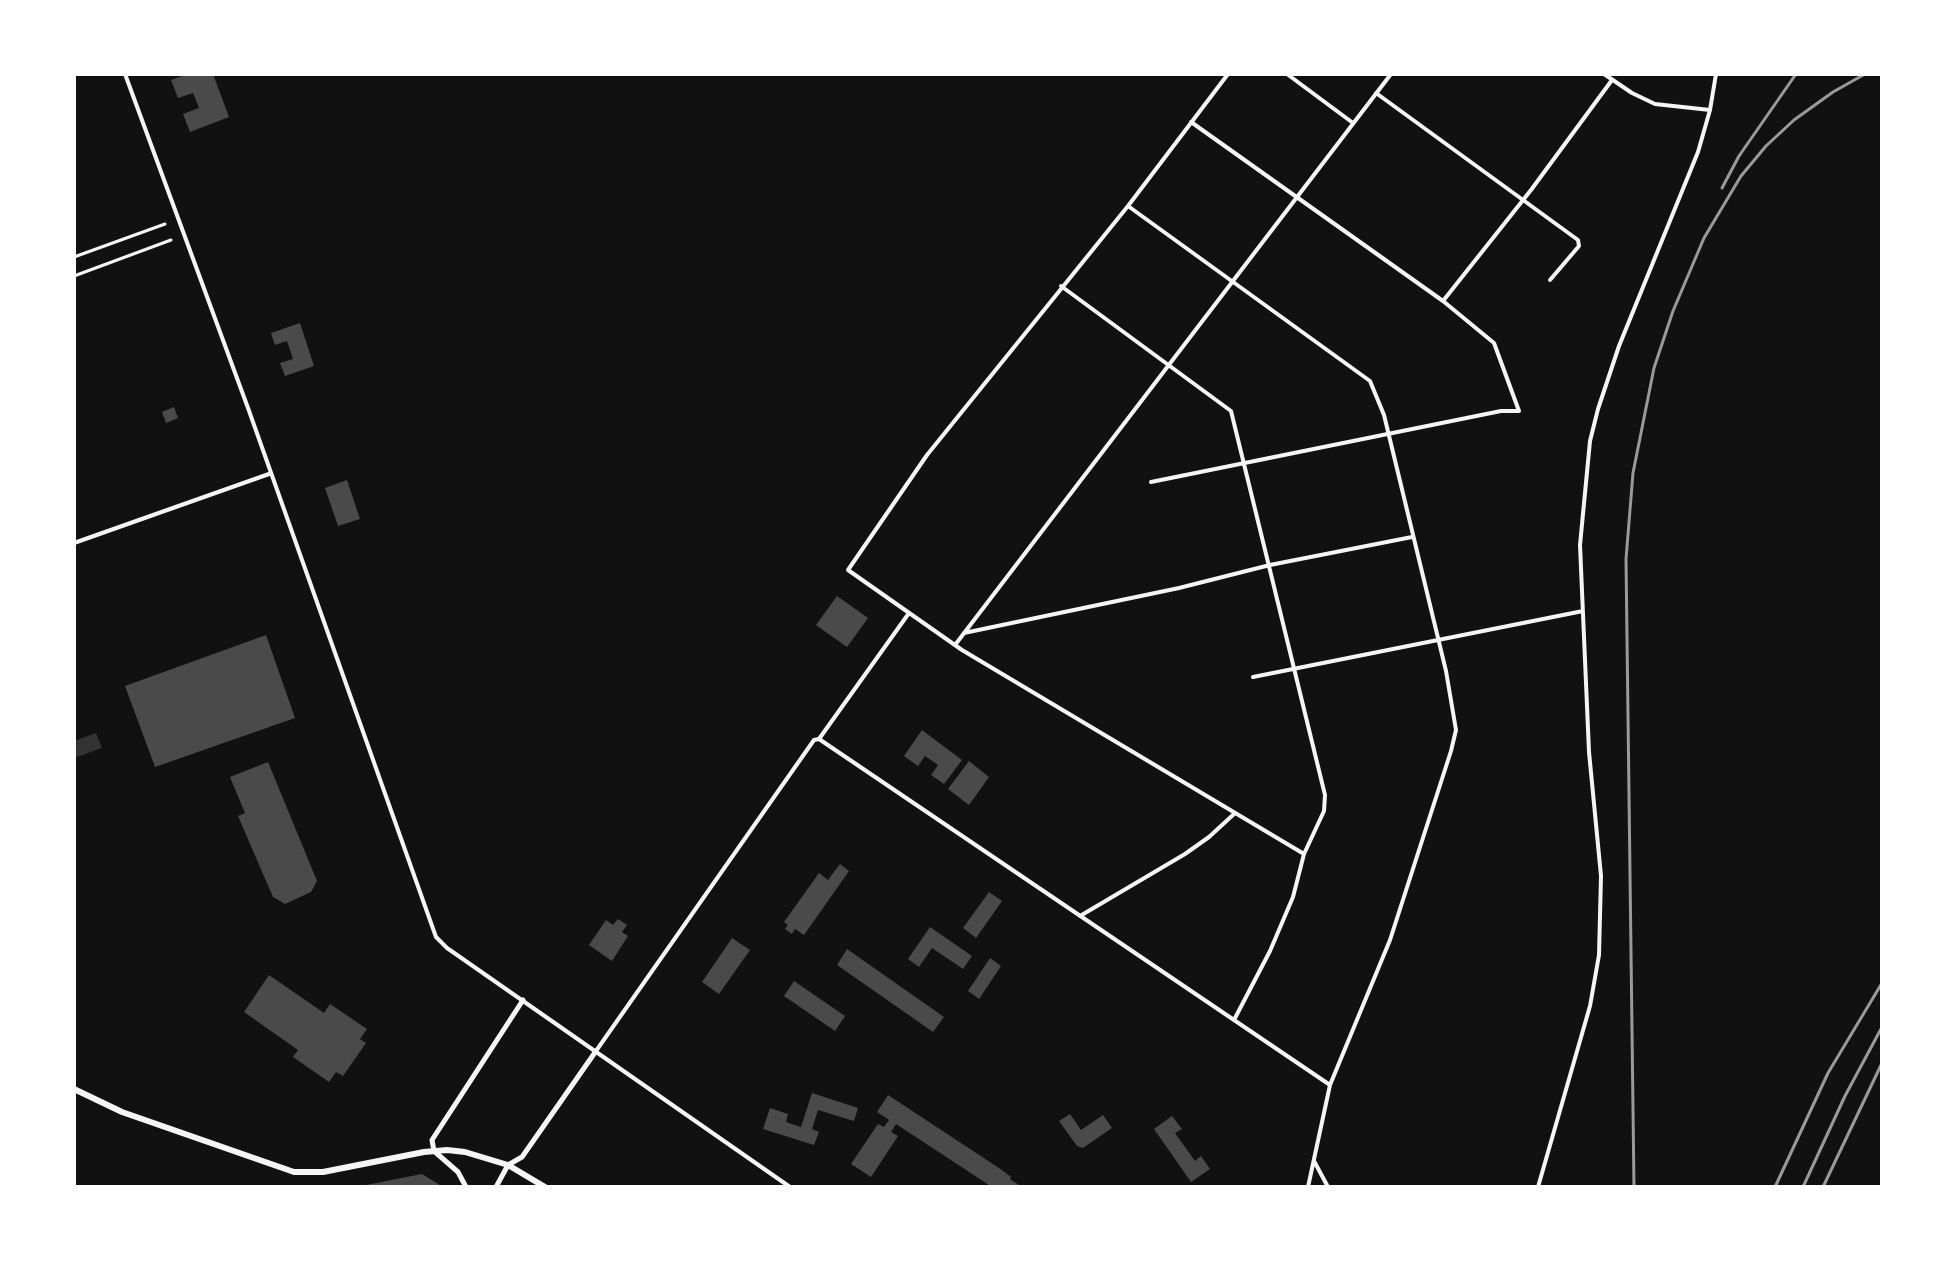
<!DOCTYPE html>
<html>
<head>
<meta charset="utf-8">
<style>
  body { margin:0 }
  #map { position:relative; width:1956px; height:1261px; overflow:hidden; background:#111; font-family:"DM Sans",sans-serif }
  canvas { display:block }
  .frame { position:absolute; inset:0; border:76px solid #fff; pointer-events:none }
</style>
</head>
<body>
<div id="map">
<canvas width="1956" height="1261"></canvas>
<div class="frame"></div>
</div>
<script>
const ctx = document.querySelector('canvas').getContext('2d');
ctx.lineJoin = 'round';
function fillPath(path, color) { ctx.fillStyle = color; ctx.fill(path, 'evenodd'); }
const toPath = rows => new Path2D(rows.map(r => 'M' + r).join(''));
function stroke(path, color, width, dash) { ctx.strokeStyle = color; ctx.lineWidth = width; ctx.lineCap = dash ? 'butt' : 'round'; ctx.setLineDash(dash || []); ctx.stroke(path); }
const water = toPath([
  [96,733,102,748,74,758,74,741]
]);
const building = toPath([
  [188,74,213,74,229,117,190,132,183,114,199,108,193,93,178,98,171,80],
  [300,323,314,366,285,376,280,363,293,359,287,341,275,345,271,333],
  [174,407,178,418,166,423,162,412],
  [347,480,360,519,338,526,325,488],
  [837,596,868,618,847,647,816,625],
  [266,635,295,718,155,767,125,686],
  [922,730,962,760,944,784,931,775,938,765,925,756,918,766,904,756],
  [969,761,989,777,969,805,948,789],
  [268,762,317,881,311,892,285,904,273,897,238,816,245,813,230,777],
  [840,864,849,871,804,935,795,929,792,934,785,929,788,925,784,922,819,873,828,880],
  [989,892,1002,901,976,938,963,928],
  [618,919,627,925,622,932,628,936,612,961,589,945,606,920,613,925],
  [930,927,972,956,963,969,932,948,919,967,908,959],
  [732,938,750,950,719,994,702,982],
  [847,949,944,1017,933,1032,837,965],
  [990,958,1001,966,979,999,968,991],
  [269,975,324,1013,330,1004,367,1029,360,1039,366,1043,343,1076,336,1072,329,1082,293,1057,298,1050,244,1012],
  [794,981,845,1016,835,1031,784,996],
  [812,1093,858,1108,854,1121,818,1110,812,1129,819,1132,814,1145,763,1129,770,1108,788,1114,786,1122,801,1127],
  [888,1095,1002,1170,1011,1177,1010,1179,1022,1187,992,1187,896,1124,891,1132,898,1136,871,1177,851,1164,878,1124,884,1127,889,1120,877,1112],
  [1070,1114,1081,1130,1103,1115,1112,1128,1083,1148,1077,1146,1059,1121],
  [1172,1116,1182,1129,1175,1133,1195,1161,1201,1156,1210,1169,1191,1182,1154,1129],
  [422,1174,443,1187,361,1187,361,1186]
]);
const pedestrian = toPath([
  [74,257,165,224],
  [74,276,171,240]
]);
const minor = toPath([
  [125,74,248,408,436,937,447,948,790,1187],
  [1228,74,1128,206,927,455,848,570,962,650,1304,854],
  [1287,74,1353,123],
  [1604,74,1632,93,1655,104,1710,110],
  [1376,93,1578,240,1579,246,1550,280],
  [1128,206,1370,381,1384,415,1446,671,1456,730,1451,751,1390,940,1330,1085,1308,1187],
  [1061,286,1231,411,1325,795,1324,811,1304,854,1293,897,1270,951,1234,1020],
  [1443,301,1531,190,1612,80],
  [1151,482,1501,411,1519,411,1494,343,1443,301,1191,122],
  [74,543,269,474],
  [964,633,1179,588,1270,565,1412,537],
  [955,645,1391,74],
  [1253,677,1583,611],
  [819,739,1330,1085],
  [1080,916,1185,854,1209,837,1234,814],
  [596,1051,814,740,819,739,909,613],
  [1314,1161,1328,1187],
  [1538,1187,1590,1006,1599,955,1601,876,1589,752,1580,545,1590,441,1598,409,1619,346,1698,152,1710,110,1716,74]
]);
const tertiary = toPath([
  [466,1187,458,1172,434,1151,432,1140,523,1000],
  [496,1187,508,1165,522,1157,596,1051]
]);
const secondary = toPath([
  [74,1089,122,1112,294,1172,323,1172,424,1152,447,1150,465,1152,508,1165,545,1187]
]);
const rail = toPath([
  [1722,188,1739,156,1796,74],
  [1634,1187,1626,559,1633,473,1654,368,1673,311,1704,238,1741,176,1766,146,1794,120,1833,92,1865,74],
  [1775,1187,1828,1073,1882,983],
  [1803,1187,1845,1096,1882,1027],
  [1823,1187,1882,1063]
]);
fillPath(water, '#333');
fillPath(building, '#4a4a4a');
stroke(pedestrian, '#f5f5f5', 3);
stroke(minor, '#f5f5f5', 4);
stroke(tertiary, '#f5f5f5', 5);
stroke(secondary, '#f5f5f5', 6);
stroke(rail, '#9a9a9a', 3);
</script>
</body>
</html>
